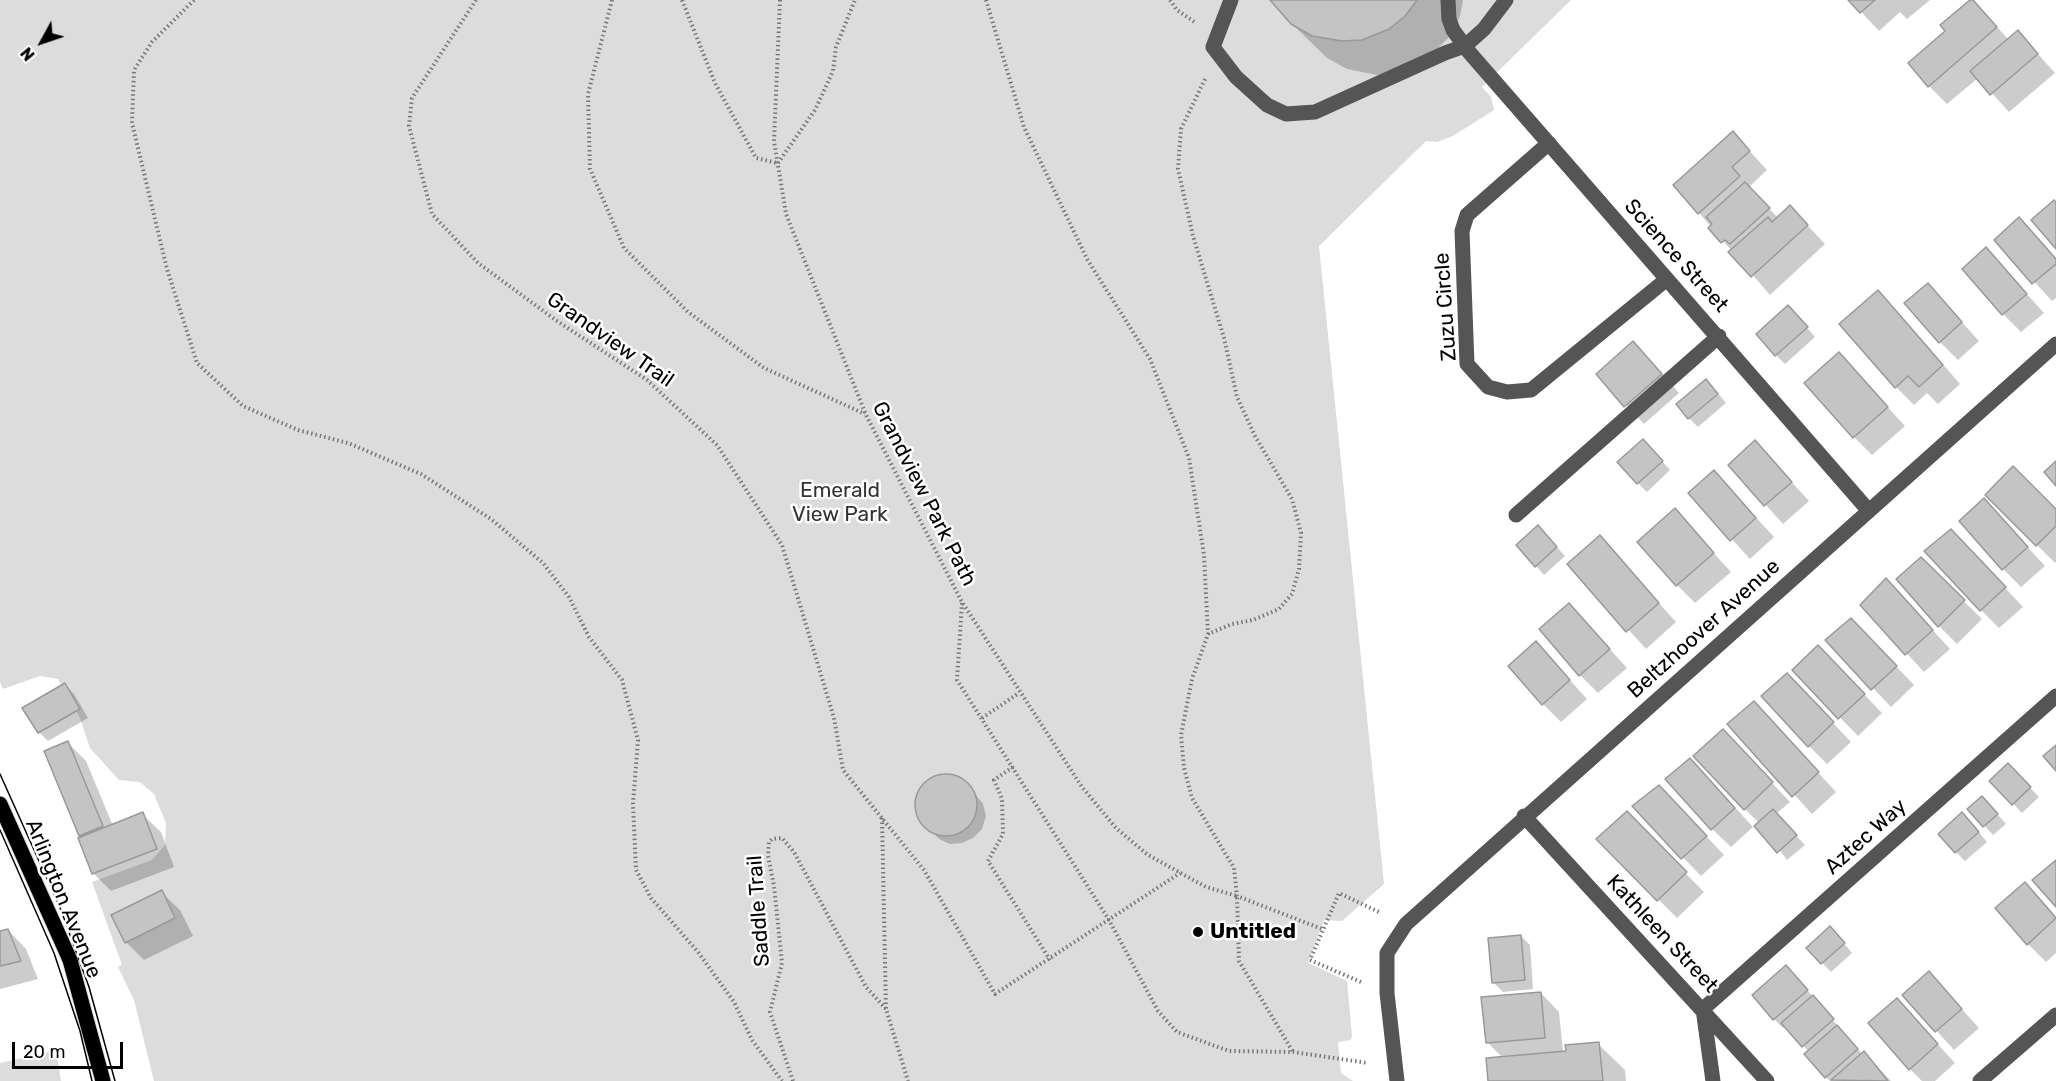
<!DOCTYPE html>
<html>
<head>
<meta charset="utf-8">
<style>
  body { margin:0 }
  #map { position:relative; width:2056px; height:1081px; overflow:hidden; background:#fff; font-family:Rubik,sans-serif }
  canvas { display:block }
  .north { position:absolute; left:12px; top:12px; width:60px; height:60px; -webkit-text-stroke:4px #fff; paint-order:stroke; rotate:230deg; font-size:16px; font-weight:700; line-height:24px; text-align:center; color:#000 }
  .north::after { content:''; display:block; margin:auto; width:21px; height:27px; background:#000; clip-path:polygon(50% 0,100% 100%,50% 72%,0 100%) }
  .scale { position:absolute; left:12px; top:1042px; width:111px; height:27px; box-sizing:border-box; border:3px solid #000; border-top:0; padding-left:8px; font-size:18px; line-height:21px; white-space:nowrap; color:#000; -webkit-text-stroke:4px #fff; paint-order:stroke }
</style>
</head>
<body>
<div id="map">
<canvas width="2056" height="1081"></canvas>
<div class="north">N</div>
<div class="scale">20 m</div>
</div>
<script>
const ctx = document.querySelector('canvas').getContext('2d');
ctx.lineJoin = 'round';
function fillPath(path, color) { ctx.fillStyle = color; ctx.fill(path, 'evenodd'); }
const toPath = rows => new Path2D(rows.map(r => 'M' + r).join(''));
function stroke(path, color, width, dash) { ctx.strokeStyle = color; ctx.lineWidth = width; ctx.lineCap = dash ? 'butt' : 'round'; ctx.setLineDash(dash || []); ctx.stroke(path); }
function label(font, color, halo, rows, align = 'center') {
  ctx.font = font + ' Rubik,sans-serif'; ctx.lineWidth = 5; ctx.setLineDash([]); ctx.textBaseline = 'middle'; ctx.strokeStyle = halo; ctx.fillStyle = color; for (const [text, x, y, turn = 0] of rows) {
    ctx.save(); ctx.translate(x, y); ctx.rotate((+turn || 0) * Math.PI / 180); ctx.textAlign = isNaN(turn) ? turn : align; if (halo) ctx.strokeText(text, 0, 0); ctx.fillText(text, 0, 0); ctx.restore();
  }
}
const green = toPath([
  [0,0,1571,0,1482,87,1491,97,1494,110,1453,136,1437,142,1426,141,1319,246,1384,884,1342,921,1324,920,1308,963,1347,981,1352,1036,1351,1040,1338,1042,1341,1073,1353,1081,154,1081,134,1000,118,967,122,965,92,882,152,860,165,845,166,823,154,794,140,782,119,780,90,748,80,718,58,679,40,676,3,689,0,682],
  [56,1050,61,1081,0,1081,0,1063]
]);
const shadow = toPath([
  [1273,0,1463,0,1460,16,1450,36,1423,63,1397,73,1377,75,1347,69,1327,58,1279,11],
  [1850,0,1930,0,1907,19,1900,12,1879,31],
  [1972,0,2009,40,2018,32,2055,73,2009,112,1978,78,1947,104,1929,86],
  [1733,133,1767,170,1749,187,1778,218,1790,207,1825,244,1770,295,1675,185],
  [2019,220,2056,259,2056,298,2052,301,1996,240],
  [1986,249,2044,313,2021,332,2003,314],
  [1928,285,1979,341,1958,360,1940,342],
  [1896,310,1960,384,1938,404,1927,393,1914,405,1896,387],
  [1797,316,1815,337,1785,364,1776,355],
  [1839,354,1905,426,1872,455,1854,437],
  [1651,361,1679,393,1644,424,1598,374],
  [1715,390,1726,403,1698,427,1689,418],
  [1755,442,1809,501,1783,524,1730,465],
  [1652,450,1670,470,1647,492,1638,483],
  [1714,472,1774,537,1750,559,1690,493],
  [1987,495,2056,511,2056,562,2055,563],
  [1984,500,2045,566,2021,587,2003,569],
  [1675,511,1731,572,1695,603,1677,585],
  [1547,536,1565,556,1544,575,1536,566],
  [1600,537,1676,622,1646,649,1569,564],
  [1969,549,2023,607,1999,628,1981,610],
  [1921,559,1982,619,1957,644,1939,626],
  [1904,599,1950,649,1924,672,1862,605],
  [1587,624,1627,668,1598,693,1580,675],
  [1869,638,1914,685,1891,707,1827,640],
  [1536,643,1587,699,1561,722,1543,704],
  [1837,666,1882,713,1858,736,1794,670],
  [65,685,74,694,88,718,48,741,39,732],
  [1805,693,1851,742,1827,764,1809,746],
  [1754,703,1836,792,1812,814,1729,724],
  [68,743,86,761,113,826,142,814,161,832,174,867,111,891,93,873,80,835],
  [1741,750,1790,802,1776,814,1805,845,1787,860,1759,823,1745,809],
  [2008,765,2039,797,2022,813,1991,781],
  [949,775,968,785,983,804,986,816,982,829,973,838,962,843,950,844,939,839,921,821,917,810,917,799,922,788,937,776],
  [1708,778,1753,827,1731,847,1712,829],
  [1677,805,1724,855,1701,876,1634,807],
  [1991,807,2006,824,1993,835,1969,809],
  [1626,813,1704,892,1677,918,1598,839],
  [1971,823,1987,842,1965,861,1956,852],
  [2025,884,2056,918,2056,953,2046,962,2028,944],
  [161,892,180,910,193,936,144,960,126,942],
  [8,930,26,949,38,979,0,989,0,932],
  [1521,936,1530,945,1533,989,1503,992,1494,983],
  [1839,937,1852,953,1831,972,1808,948],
  [1929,973,1979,1028,1954,1050,1904,995],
  [1795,976,1863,1055,1864,1053,1891,1081,1830,1081,1826,1077,1806,1054,1809,1052,1785,1026,1783,1028,1774,1019],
  [1541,993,1559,1012,1563,1052,1598,1044,1625,1070,1626,1081,1490,1081,1503,1058,1487,1042],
  [1897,1000,1955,1063,1935,1081,1922,1081,1910,1069]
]);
const building = toPath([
  [1270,0,1417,0,1405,16,1389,29,1362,40,1342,41,1312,36,1291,24,1270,0],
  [1848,0,1875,0,1860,13,1848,0],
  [1970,0,1973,0,1997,27,1928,87,1908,63,1945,31,1940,25,1970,0],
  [2018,30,2038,54,1990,95,1970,71,2018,30],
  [1733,131,1750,151,1732,167,1740,176,1698,214,1673,185,1733,131],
  [1745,182,1770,208,1730,244,1725,240,1721,243,1708,228,1712,224,1706,217,1745,182],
  [2054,200,2056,202,2056,249,2031,220,2054,200],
  [1790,205,1808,225,1751,277,1728,252,1768,217,1772,222,1790,205],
  [2019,217,2056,259,2056,264,2032,284,1994,240,2019,217],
  [1986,247,2027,294,2002,315,1962,269,1986,247],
  [1928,283,1962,322,1939,343,1904,303,1928,283],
  [1878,290,1943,365,1919,387,1908,376,1895,388,1839,324,1878,290],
  [1788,305,1808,327,1775,356,1756,334,1788,305],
  [1633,341,1662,374,1624,407,1596,374,1633,341],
  [1839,352,1888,407,1853,438,1804,383,1839,352],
  [1706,379,1718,394,1688,419,1676,404,1706,379],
  [1643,439,1663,461,1637,484,1617,462,1643,439],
  [1755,440,1792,482,1764,506,1728,465,1755,440],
  [2056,461,2056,486,2044,472,2056,461],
  [2013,466,2056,509,2056,526,2036,546,1985,495,2013,466],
  [1714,470,1756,518,1730,541,1688,493,1714,470],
  [1984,498,2028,547,2002,570,1959,521,1984,498],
  [1675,508,1714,553,1676,586,1637,542,1675,508],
  [1538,525,1557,547,1535,567,1516,545,1538,525],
  [1951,529,2006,587,1980,611,1924,551,1951,529],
  [1600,535,1659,603,1626,632,1567,564,1600,535],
  [1921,557,1965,600,1938,627,1896,579,1921,557],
  [1886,578,1933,630,1905,655,1860,605,1886,578],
  [1569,603,1610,649,1579,676,1539,629,1569,603],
  [1851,618,1897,666,1871,690,1825,640,1851,618],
  [1536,641,1570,680,1542,705,1508,666,1536,641],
  [1818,645,1865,694,1838,719,1792,670,1818,645],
  [1787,673,1834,722,1808,747,1761,696,1787,673],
  [65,683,80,709,38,733,22,708,65,683],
  [1754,701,1819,772,1792,797,1727,724,1754,701],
  [1723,729,1773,782,1744,810,1693,756,1723,729],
  [68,741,103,826,79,836,44,751,68,741],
  [2056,745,2056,771,2043,756,2056,745],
  [1690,758,1735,808,1711,830,1665,779,1690,758],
  [2008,763,2031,787,2012,805,1989,781,2008,763],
  '915 805a31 31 0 1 1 62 0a31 31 0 1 1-62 0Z',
  [1659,785,1707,836,1681,859,1632,806,1659,785],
  [1982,796,1998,814,1983,827,1967,809,1982,796],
  [1773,809,1797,835,1777,853,1754,826,1773,809],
  [1627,811,1687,872,1657,901,1596,839,1627,811],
  [143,812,157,849,92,874,78,838,143,812],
  [1962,812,1979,832,1955,853,1938,834,1962,812],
  [2056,860,2056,907,2032,880,2056,860],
  [2025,882,2056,918,2027,945,1995,908,2025,882],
  [162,890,175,918,125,943,111,915,162,890],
  [1830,926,1845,943,1821,964,1806,948,1830,926],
  [8,929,21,961,0,966,0,931,8,929],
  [1521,935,1525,980,1492,983,1488,938,1521,935],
  [1786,965,1808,990,1773,1020,1752,995,1786,965],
  [1929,971,1962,1009,1935,1032,1902,995,1929,971],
  [1541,992,1545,1038,1486,1043,1481,997,1541,992],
  [1813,995,1834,1019,1802,1047,1781,1023,1813,995],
  [1897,998,1938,1044,1909,1070,1868,1023,1897,998],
  [1837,1025,1858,1049,1825,1078,1804,1054,1837,1025],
  [1599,1042,1603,1081,1488,1081,1486,1058,1566,1051,1565,1045,1599,1042],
  [1864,1051,1888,1081,1831,1080,1864,1051]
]);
const path = toPath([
  [194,0,152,42,134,70,132,123,167,269,197,363,243,406,298,430,348,443,421,474,491,519,543,563,569,597,589,637,622,680,638,740,633,804,636,870,651,898,698,952,734,1002,752,1040,782,1081],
  [476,0,412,98,409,126,432,214,478,263,557,321,647,380,717,445,782,545,834,718,843,770,924,870,995,994,1180,873],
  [612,0,588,94,590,169,624,248,688,312,764,368,865,414],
  [682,0,715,83,756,158,777,163],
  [780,0,774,141,786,214,866,415,962,602,1082,787,1116,828,1148,855,1206,887,1237,896,1239,961,1293,1052],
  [986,0,1024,127,1087,259,1150,359,1189,458,1204,555,1208,634,1192,679,1181,735,1184,768,1192,798,1234,868,1237,896,1322,929],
  [1170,0,1177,10,1196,23],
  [1205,79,1181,129,1178,169,1193,236,1224,338,1237,397,1255,436,1292,499,1301,533,1299,569,1292,594,1279,609,1253,620,1232,624,1208,634],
  [778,163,815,110,833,71,836,47,855,0],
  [962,603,957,680,1109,920,1158,1011,1177,1032,1229,1051,1293,1052,1368,1063],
  [982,718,1019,693],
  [1013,767,994,780,1002,799,1003,834,988,861,1050,960],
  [882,818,886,1009,908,1081],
  [1361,982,1310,960,1339,893,1381,913],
  [793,1081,770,1012,782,963,774,886,768,856,769,842,772,839,782,838,794,852,866,987,886,1009]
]);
const minor = toPath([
  [1231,0,1213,47,1236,77,1267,105,1286,114,1315,112,1445,53,1465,46,1484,29,1506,0],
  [1448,0,1449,19,1453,30,1469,52,1869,511],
  [1549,143,1467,215,1462,231,1467,364,1488,387,1507,392,1531,390,1667,279],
  [1516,515,1719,336],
  [1524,816,1767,1081],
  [1397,1081,1387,993,1387,953,1406,924,2056,344],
  [1713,1081,1703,1009,2056,696],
  [1980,1081,2056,1015]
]);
const major = toPath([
  [0,804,70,960,103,1081]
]);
const tram = toPath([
  [0,774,61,910,89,987,115,1081],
  [0,830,54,953,80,1031,92,1081]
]);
const markers = [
  [1198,932,6,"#000"]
];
const streetNames = [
  ["Science Street",1676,256,48],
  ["Zuzu Circle",1446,307,-94],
  ["Grandview Trail",610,340,35],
  ["Grandview Park Path",924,494,63],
  ["Beltzhoover Avenue",1704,629,-42],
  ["Aztec Way",1866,837,-42],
  ["Arlington Avenue",63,899,68],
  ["Saddle Trail",759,911,-94],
  ["Kathleen Street",1662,934,47]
];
const parkNames = [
  ["Emerald",840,491],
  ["View Park",840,515]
];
const poiNames = [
  ["Untitled",1210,932]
];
fillPath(green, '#dcdcdc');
fillPath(shadow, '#0003');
fillPath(building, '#c4c4c4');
stroke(building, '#999', 1.5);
stroke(major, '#dbdbdb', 17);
stroke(path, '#777', 4, [1.5, 3]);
stroke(minor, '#555', 15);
stroke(major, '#000', 15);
stroke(tram, '#000', 1.5);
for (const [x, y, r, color] of markers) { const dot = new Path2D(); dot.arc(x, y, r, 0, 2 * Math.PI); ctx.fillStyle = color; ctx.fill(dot); stroke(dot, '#fff', 2); }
label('21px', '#000', '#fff', streetNames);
label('21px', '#333', '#fff', parkNames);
label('bold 21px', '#000', '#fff', poiNames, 'left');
</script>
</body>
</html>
